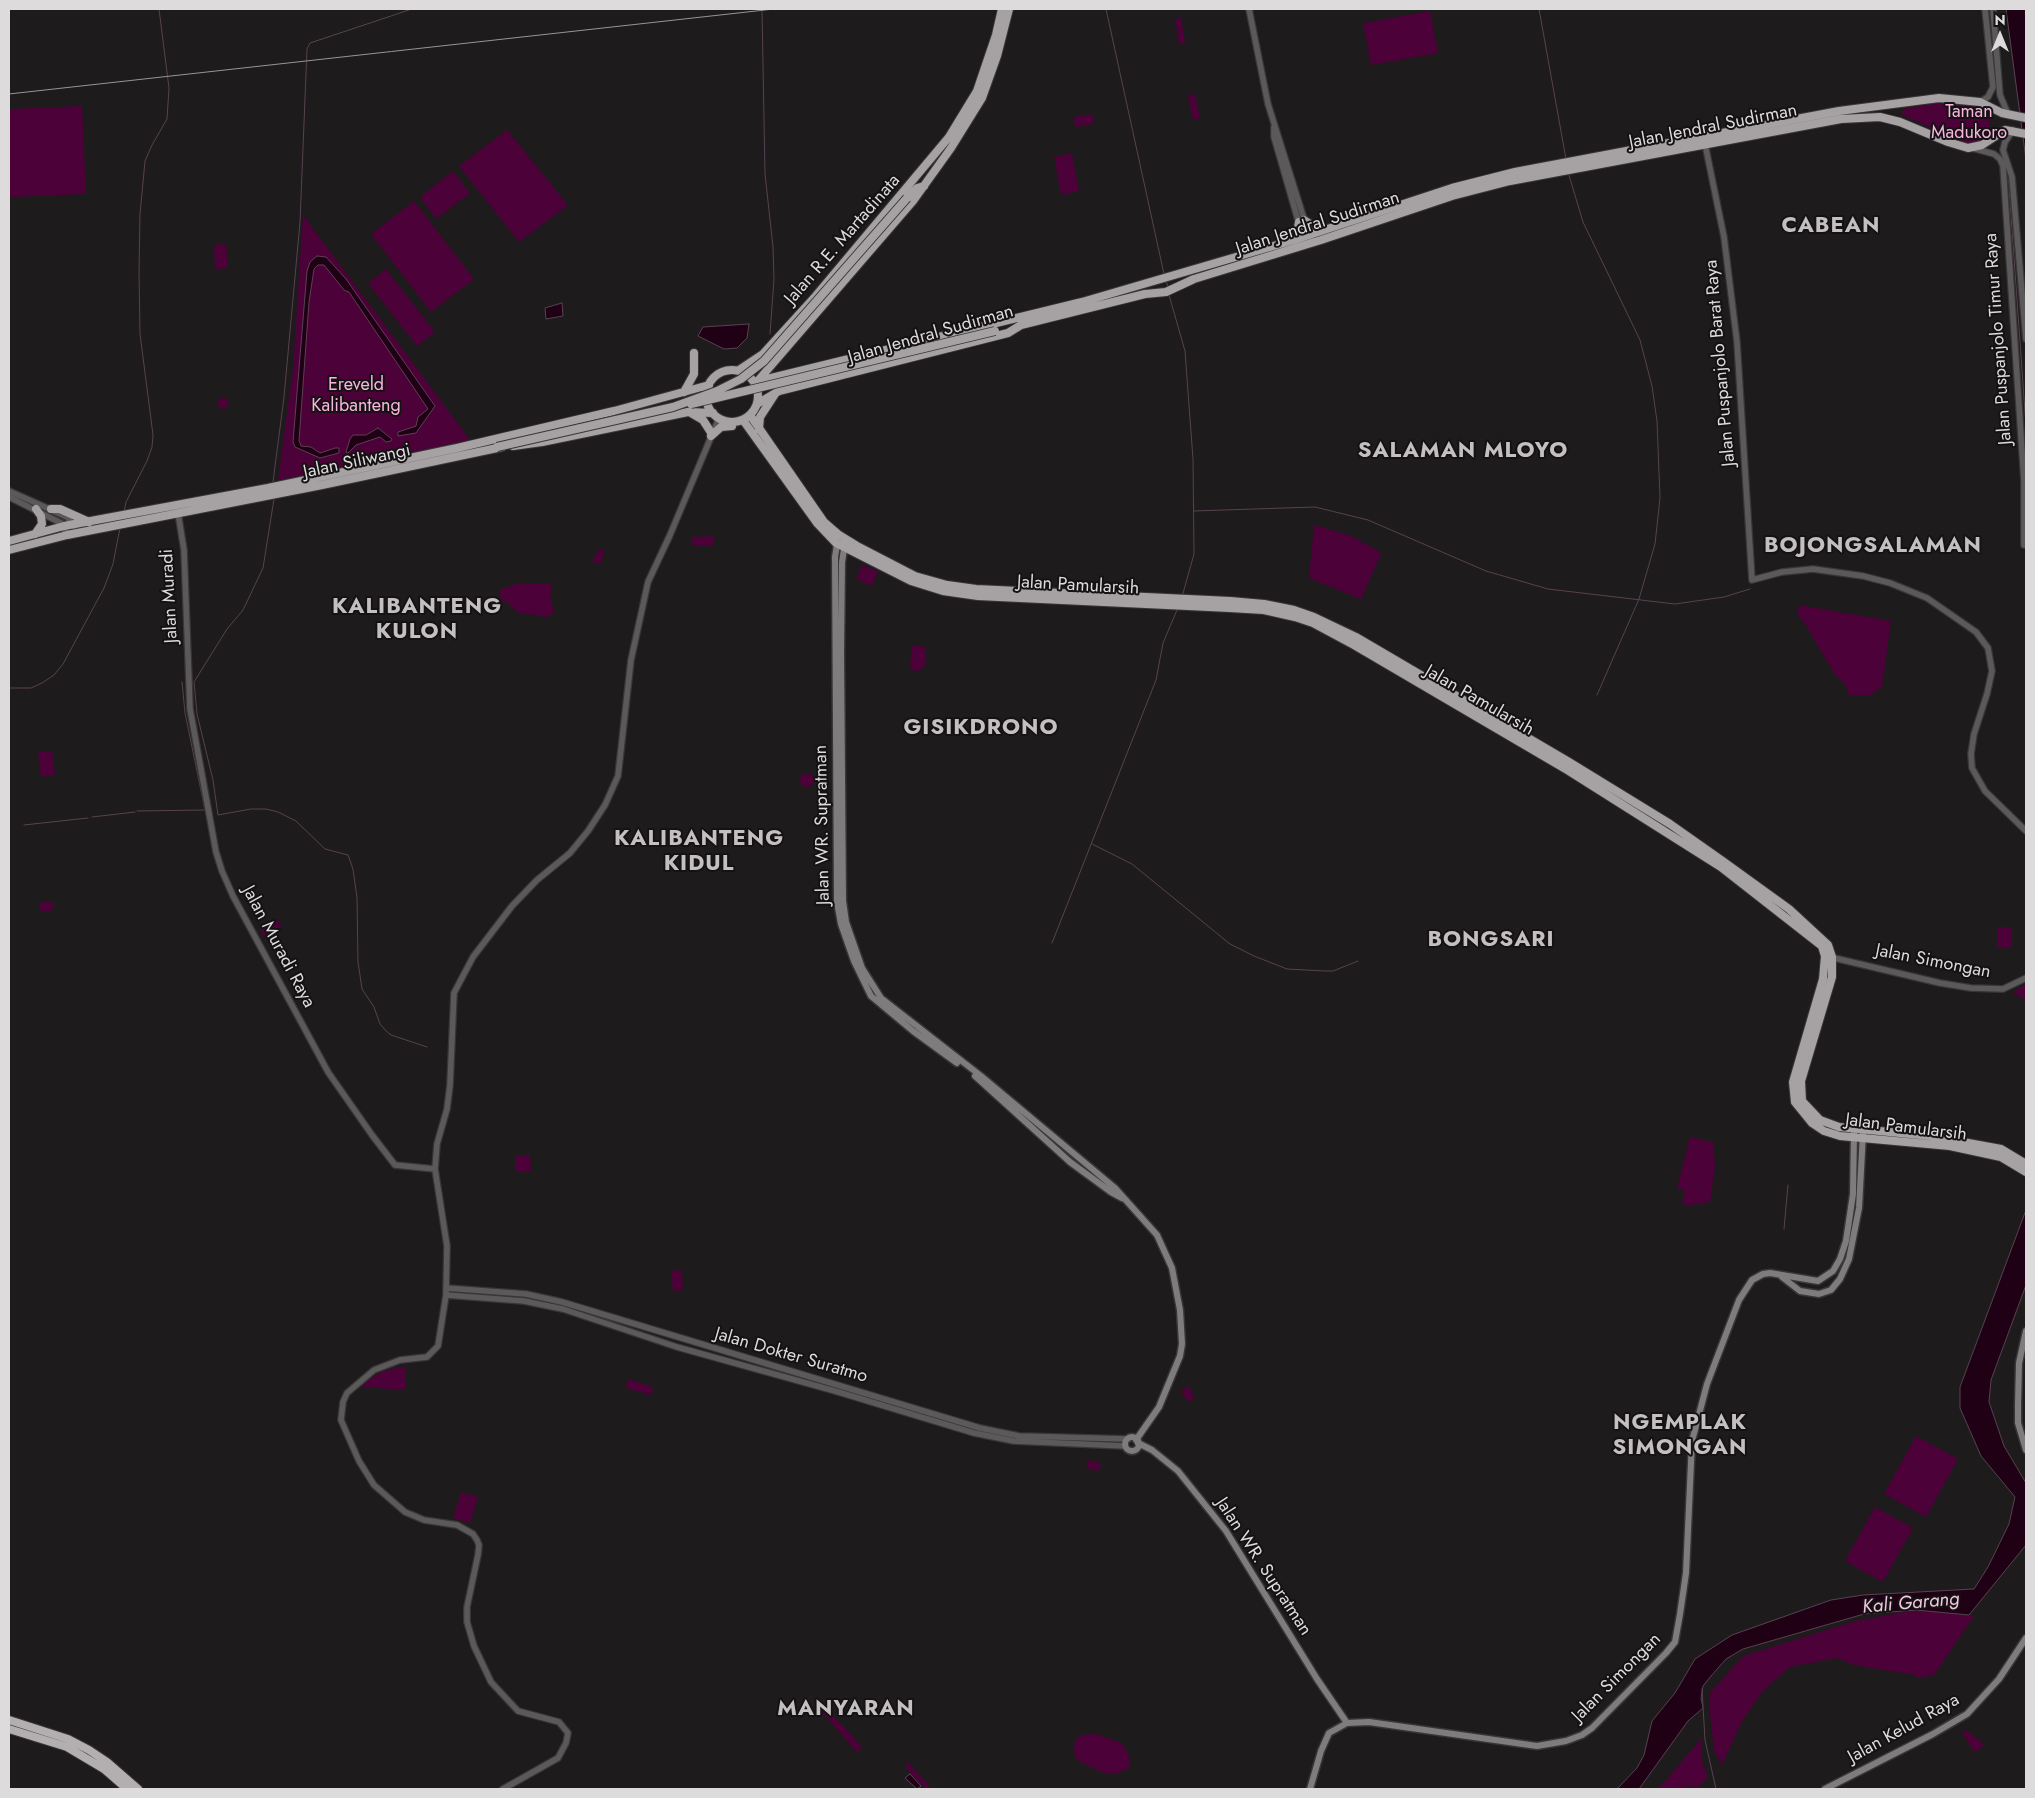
<!DOCTYPE html>
<html>
<head>
<meta charset="utf-8">
<style>
  body { margin:0 }
  #map { position:relative; width:2035px; height:1798px; overflow:hidden; background:#1e1b1d; font-family:Jost,sans-serif }
  canvas { display:block }
  .frame { position:absolute; inset:0; border:10px solid #dddbdc; pointer-events:none }
  .north { position:absolute; left:1975px; top:10px; width:50px; height:50px; -webkit-text-stroke:4px #151214; paint-order:stroke; rotate:0deg; font-size:14px; font-weight:700; line-height:20px; text-align:center; color:#dddbdc }
  .north::after { content:''; display:block; margin:auto; width:18px; height:22px; background:#dddbdc; clip-path:polygon(50% 0,100% 100%,50% 72%,0 100%) }
</style>
</head>
<body>
<div id="map">
<canvas width="2035" height="1798"></canvas>
<div class="frame"></div>
<div class="north">N</div>
</div>
<script>
const ctx = document.querySelector('canvas').getContext('2d');
ctx.lineJoin = 'round';
function fillPath(path, color) { ctx.fillStyle = color; ctx.fill(path, 'evenodd'); }
const toPath = rows => new Path2D(rows.map(r => 'M' + r).join(''));
function stroke(path, color, width, dash) { ctx.strokeStyle = color; ctx.lineWidth = width; ctx.lineCap = dash ? 'butt' : 'round'; ctx.setLineDash(dash || []); ctx.stroke(path); }
function label(font, color, halo, rows, align = 'center') {
  ctx.font = font + ' Jost,sans-serif'; ctx.lineWidth = 4; ctx.setLineDash([]); ctx.textBaseline = 'middle'; ctx.strokeStyle = halo; ctx.fillStyle = color; for (const [text, x, y, turn = 0] of rows) {
    ctx.save(); ctx.translate(x, y); ctx.rotate((+turn || 0) * Math.PI / 180); ctx.textAlign = isNaN(turn) ? turn : align; if (halo) ctx.strokeText(text, 0, 0); ctx.fillText(text, 0, 0); ctx.restore();
  }
}
const green = toPath([
  [1430,11,1438,53,1371,65,1363,23],
  [1181,18,1185,43,1179,44,1175,19],
  [1195,94,1200,118,1193,120,1188,95],
  [1939,103,1962,103,1981,108,1990,119,1988,134,1981,141,1967,143,1902,115,1903,109],
  [82,106,86,194,9,197,9,109],
  [1092,114,1094,124,1075,127,1074,117],
  [507,130,568,205,519,242,459,166],
  [1072,153,1079,191,1061,195,1054,157],
  [453,171,470,193,436,219,420,197],
  [414,201,474,279,431,312,371,234],
  [303,215,470,440,278,480,293,368],
  [226,244,228,268,215,269,214,245],
  [386,269,435,332,417,346,368,283],
  '217.5 403a5.5 5.5 0 1 1 11 0a5.5 5.5 0 1 1-11 0Z',
  [1314,525,1349,535,1379,551,1381,554,1361,599,1309,578],
  [714,536,714,545,692,545,692,537],
  [599,549,605,551,600,564,592,561],
  [862,565,878,571,872,586,856,579],
  [549,583,552,586,550,597,554,612,547,617,517,612,506,601,502,603,499,590,508,587,516,584],
  [1799,605,1891,621,1882,687,1870,695,1849,695,1845,684,1834,673,1805,624,1797,614],
  [912,645,926,647,926,664,917,672,910,668],
  [52,751,55,775,41,777,38,752],
  '800 780a7 7 0 1 1 14 0a7 7 0 1 1-14 0Z',
  [52,901,54,910,41,912,39,903],
  [277,919,282,928,264,937,260,929],
  [1997,927,2012,927,2012,948,1997,947],
  [2026,984,2026,1000,2012,992],
  [1690,1137,1713,1142,1715,1167,1710,1202,1685,1206,1682,1200,1685,1195,1683,1189,1677,1188],
  [515,1155,530,1155,531,1171,515,1172],
  [682,1270,683,1290,673,1291,671,1271],
  [406,1366,405,1390,362,1387,368,1380,383,1371],
  [628,1379,653,1387,651,1395,626,1388],
  [1188,1386,1195,1398,1188,1402,1181,1391],
  [1916,1436,1958,1459,1926,1517,1884,1494],
  [1088,1460,1101,1463,1099,1471,1086,1468],
  [461,1492,478,1497,470,1523,453,1518],
  [1875,1507,1913,1528,1883,1582,1845,1561],
  [1916,1610,1974,1616,1934,1675,1918,1678,1915,1675,1854,1665,1837,1658,1789,1667,1762,1692,1742,1721,1722,1765,1714,1751,1709,1705,1710,1693,1743,1656,1855,1621],
  [824,1705,862,1747,857,1752,819,1709],
  [1966,1730,1985,1745,1974,1752,1962,1732],
  [1096,1734,1122,1743,1130,1758,1129,1768,1116,1774,1101,1772,1077,1760,1074,1752,1075,1740,1081,1735],
  [1701,1739,1701,1759,1708,1777,1698,1787,1687,1786,1679,1789,1658,1789],
  [908,1762,932,1789,926,1789,908,1770,905,1765]
]);
const water = toPath([
  [2006,9,2026,9,2026,163,2025,152,2006,9],
  [317,256,326,257,346,279,435,406,416,433,398,436,398,432,416,426,418,417,428,409,349,292,344,290,324,265,318,265,314,269,309,302,299,441,301,446,311,447,320,453,335,448,339,448,339,453,320,458,295,447,293,442,307,271,310,262,317,256],
  [562,303,563,316,546,319,545,308,562,303],
  [749,324,747,338,737,348,724,349,698,336,703,327,749,324],
  [378,428,392,439,391,441,386,442,380,437,356,445,348,453,346,452,350,439,353,435,366,435,378,428],
  [2026,1210,2026,1285,1991,1380,1989,1402,2004,1446,2026,1483,2026,1545,1969,1615,1916,1610,1864,1614,1743,1649,1726,1659,1711,1676,1703,1686,1701,1698,1703,1708,1688,1721,1639,1789,1617,1789,1637,1768,1644,1755,1652,1721,1675,1693,1695,1659,1732,1635,1831,1600,1863,1595,1974,1589,1988,1567,2009,1524,2015,1497,1981,1456,1960,1408,1960,1387,2026,1210],
  [910,1774,921,1786,917,1789,905,1778,910,1774]
]);
const stream = toPath([
  [762,9,765,174,773,247,774,279,770,334],
  [1106,9,1164,274],
  [1539,9,1566,159],
  [1568,172,1583,222,1640,340,1652,386,1657,421,1660,498,1655,544,1639,599,1597,695],
  [2008,173,2026,426],
  [1166,280,1168,288],
  [1169,295,1185,351,1193,459,1194,554,1182,597],
  [273,482,284,397,300,222,307,49,310,43,412,9],
  [274,499,263,568,243,610,227,629,194,682,197,714,213,780,218,815,251,809,266,809,278,812,296,821,325,849,348,855,353,869,357,898,358,962,362,989,374,1007,380,1024,386,1031,391,1035,427,1047],
  [1194,511,1315,507,1368,520,1486,571,1548,589,1675,604,1724,597,1750,589],
  [124,512,126,502,147,461,152,447,153,435,140,334,139,272,140,214,145,161,152,145,167,119,169,88,159,9],
  [9,688,31,688,42,683,54,675,63,664,104,588,113,564,120,528],
  [137,811,205,810,185,713,182,682],
  [92,817,135,812],
  [24,825,88,818],
  [1092,844,1132,864,1230,944,1254,956,1287,969,1325,971,1333,971,1358,961],
  [1052,943,1156,680,1163,643,1177,610],
  [1784,1229,1788,1185],
  [1702,1689,1705,1740,1716,1789]
]);
const tertiary = toPath([
  [1249,9,1268,104,1310,238],
  [1993,9,2000,95,2008,114],
  [1980,102,1988,97,1993,87,1985,9],
  [1274,127,1274,137,1304,241],
  [2013,130,2005,142,2003,150,2012,177,2026,339],
  [1705,144,1724,237,1737,342,1752,580,1782,572,1813,569,1863,576,1890,583,1927,598,1976,632,1988,648,1992,671,1987,694,1974,734,1971,754,1972,768,1985,791,2026,831],
  [1972,148,1994,154,2000,159,2003,166,2024,481,2024,545,2026,545],
  [9,491,67,517,74,526],
  [9,497,61,523,67,535],
  [178,513,184,550,190,709,216,852,222,871,233,896,328,1072,372,1135,395,1165,435,1169],
  [1830,957,1940,983,1971,988,2003,989,2026,978],
  [446,1288,526,1294,562,1302,980,1428,1019,1436,1128,1439],
  [446,1295,524,1301,563,1309,677,1347,835,1391,974,1433,1014,1441,1125,1446],
  [503,1789,558,1758,566,1743,568,1733,559,1722,518,1711,491,1682,474,1646,467,1622,467,1607,478,1555,479,1545,477,1540,473,1534,457,1525,424,1520,405,1512,374,1485,359,1461,341,1420,343,1402,347,1393,374,1370,400,1360,427,1357,438,1346,446,1295,447,1246,435,1169,437,1144,447,1109,450,1085,454,993,473,957,512,906,537,880,570,853,588,831,605,805,618,776,631,660,648,582,670,535,719,418]
]);
const secondary = toPath([
  [838,539,835,557,837,902,841,924,854,961,871,996,913,1031,957,1063],
  [845,543,842,562,841,653,843,901,846,922,862,968,881,998,981,1076,1115,1188,1157,1235,1172,1268,1180,1310,1182,1344,1180,1356,1159,1407,1136,1440],
  [975,1076,1070,1162,1111,1192,1122,1198],
  [1782,1277,1800,1291,1819,1294,1831,1290,1840,1279,1849,1259,1859,1208,1863,1133],
  [2026,1331,2019,1363,2018,1404,2018,1423,2026,1450],
  '1125 1444a7 7 0 1 1 14 0a7 7 0 1 1-14 0Z',
  [1138,1443,1152,1450,1178,1471,1226,1531,1317,1679,1347,1723],
  [1310,1789,1321,1751,1329,1733,1347,1723,1369,1722,1537,1746,1566,1741,1582,1735,1592,1728,1666,1653,1675,1642,1680,1614,1686,1573,1692,1441,1707,1384,1739,1300,1752,1280,1763,1274,1770,1273,1818,1281,1833,1271,1840,1259,1846,1241,1853,1194,1854,1133],
  [1825,1789,1933,1734,1967,1714,1999,1679,2026,1638]
]);
const trunk = toPath([
  [907,198,917,188,924,186],
  [1304,220,1321,231],
  [1296,239,1299,222],
  [739,370,763,354,814,298,949,137,977,91,996,35,1002,9],
  '706 396a26 26 0 1 1 52 0a26 26 0 1 1-52 0Z',
  [756,383,913,201,951,148,982,98,997,56,1009,9],
  [756,385,767,379,1082,302,1294,240,1452,188,1515,172,1839,111,1939,98,1980,102,2002,113,2026,118],
  [684,392,694,374,694,353],
  [757,404,779,391,1008,333,1021,325,1145,294,1166,292,1194,279,1321,240,1452,196,1510,181,1841,119,1880,117,1900,122,1948,142,1968,148,1982,145,2005,130,2026,134],
  [691,413,703,420,712,434],
  [750,415,824,522,839,535,857,546,915,576,947,585,976,589,1230,601,1264,604,1294,610,1314,617,1356,637,1569,762,1670,824,1724,862,1789,909,1828,945,1832,957,1832,977,1801,1081,1802,1101,1820,1120,1839,1127,1930,1136,2001,1149,2026,1164],
  [743,420,817,523,836,543,911,581,943,591,978,596,1230,608,1264,610,1295,617,1313,623,1354,645,1569,771,1721,867,1822,946,1825,956,1823,979,1793,1082,1795,1102,1812,1123,1824,1131,1840,1136,1950,1146,2001,1157,2026,1172],
  [759,429,760,417,775,394],
  [711,436,721,427,732,426],
  [513,446,542,442,688,412,713,413],
  [51,509,60,509,89,522],
  [35,534,42,524,41,516,36,509],
  [9,541,64,526,268,488,457,448,614,411,709,385],
  [9,550,67,535,322,485,502,447]
]);
const motorway = toPath([
  [9,1720,68,1739,89,1750,107,1762,138,1789],
  [9,1729,67,1747,104,1769,127,1789]
]);
const rail = toPath([
  [9,94,774,9]
]);
const trunkBridge = toPath([
  [691,404,995,331],
  [497,447,673,407,717,391,741,379,764,361,907,198]
]);
const parkNames = [
  ["Taman",1969,113],
  ["Madukoro",1969,134],
  ["Ereveld",356,386],
  ["Kalibanteng",356,407]
];
const streetNames = [
  ["Jalan Jendral Sudirman",1713,127,-11],
  ["Jalan Jendral Sudirman",1318,224,-18],
  ["Jalan R.E. Martadinata",843,240,-49],
  ["Jalan Jendral Sudirman",931,335,-16],
  ["Jalan Puspanjolo Timur Raya",1999,339,-94],
  ["Jalan Puspanjolo Barat Raya",1721,363,-95],
  ["Jalan Siliwangi",357,462,-12],
  ["Jalan Pamularsih",1078,586,3],
  ["Jalan Muradi",170,596,-93],
  ["Jalan Pamularsih",1479,701,30],
  ["Jalan WR. Supratman",823,825,-91],
  ["Jalan Muradi Raya",278,947,62],
  ["Jalan Simongan",1933,962,11],
  ["Jalan Pamularsih",1906,1128,7],
  ["Jalan Dokter Suratmo",791,1356,16],
  ["Jalan WR. Supratman",1263,1567,57],
  ["Jalan Simongan",1617,1678,-45],
  ["Jalan Kelud Raya",1904,1729,-29]
];
const waterNames = [
  ["Kali Garang",1911,1604,-5]
];
const districtNames = [
  ["CABEAN",1831,227],
  ["SALAMAN MLOYO",1463,452],
  ["BOJONGSALAMAN",1873,547],
  ["KALIBANTENG",417,608],
  ["KULON",417,633],
  ["GISIKDRONO",981,729],
  ["KALIBANTENG",699,840],
  ["KIDUL",699,865],
  ["BONGSARI",1491,941],
  ["NGEMPLAK",1680,1424],
  ["SIMONGAN",1680,1449],
  ["MANYARAN",846,1710]
];
fillPath(green, '#4d0139');
fillPath(water, '#1f0015');
stroke(water, '#584251', 1);
stroke(stream, '#584251', 1);
stroke(tertiary, '#393638', 8);
stroke(secondary, '#393638', 9);
stroke(trunk, '#393638', 10);
stroke(motorway, '#393638', 10);
stroke(tertiary, '#5b595a', 5.5);
stroke(secondary, '#7e7c7d', 6);
stroke(trunk, '#a6a2a4', 8);
stroke(motorway, '#b3afb1', 8);
stroke(rail, '#979596', 1);
stroke(trunkBridge, '#393638', 10, []);
stroke(trunkBridge, '#a6a2a4', 8);
label('18px', '#f8b5dd', '#151214', parkNames);
label('18px', '#dddbdc', '#151214', streetNames);
label('italic 19px', '#f3c6e0', '#151214', waterNames);
ctx.letterSpacing = '1px';
label('bold 22px', '#c4c0c2', '#151214', districtNames);
ctx.letterSpacing = '0px';
</script>
</body>
</html>
